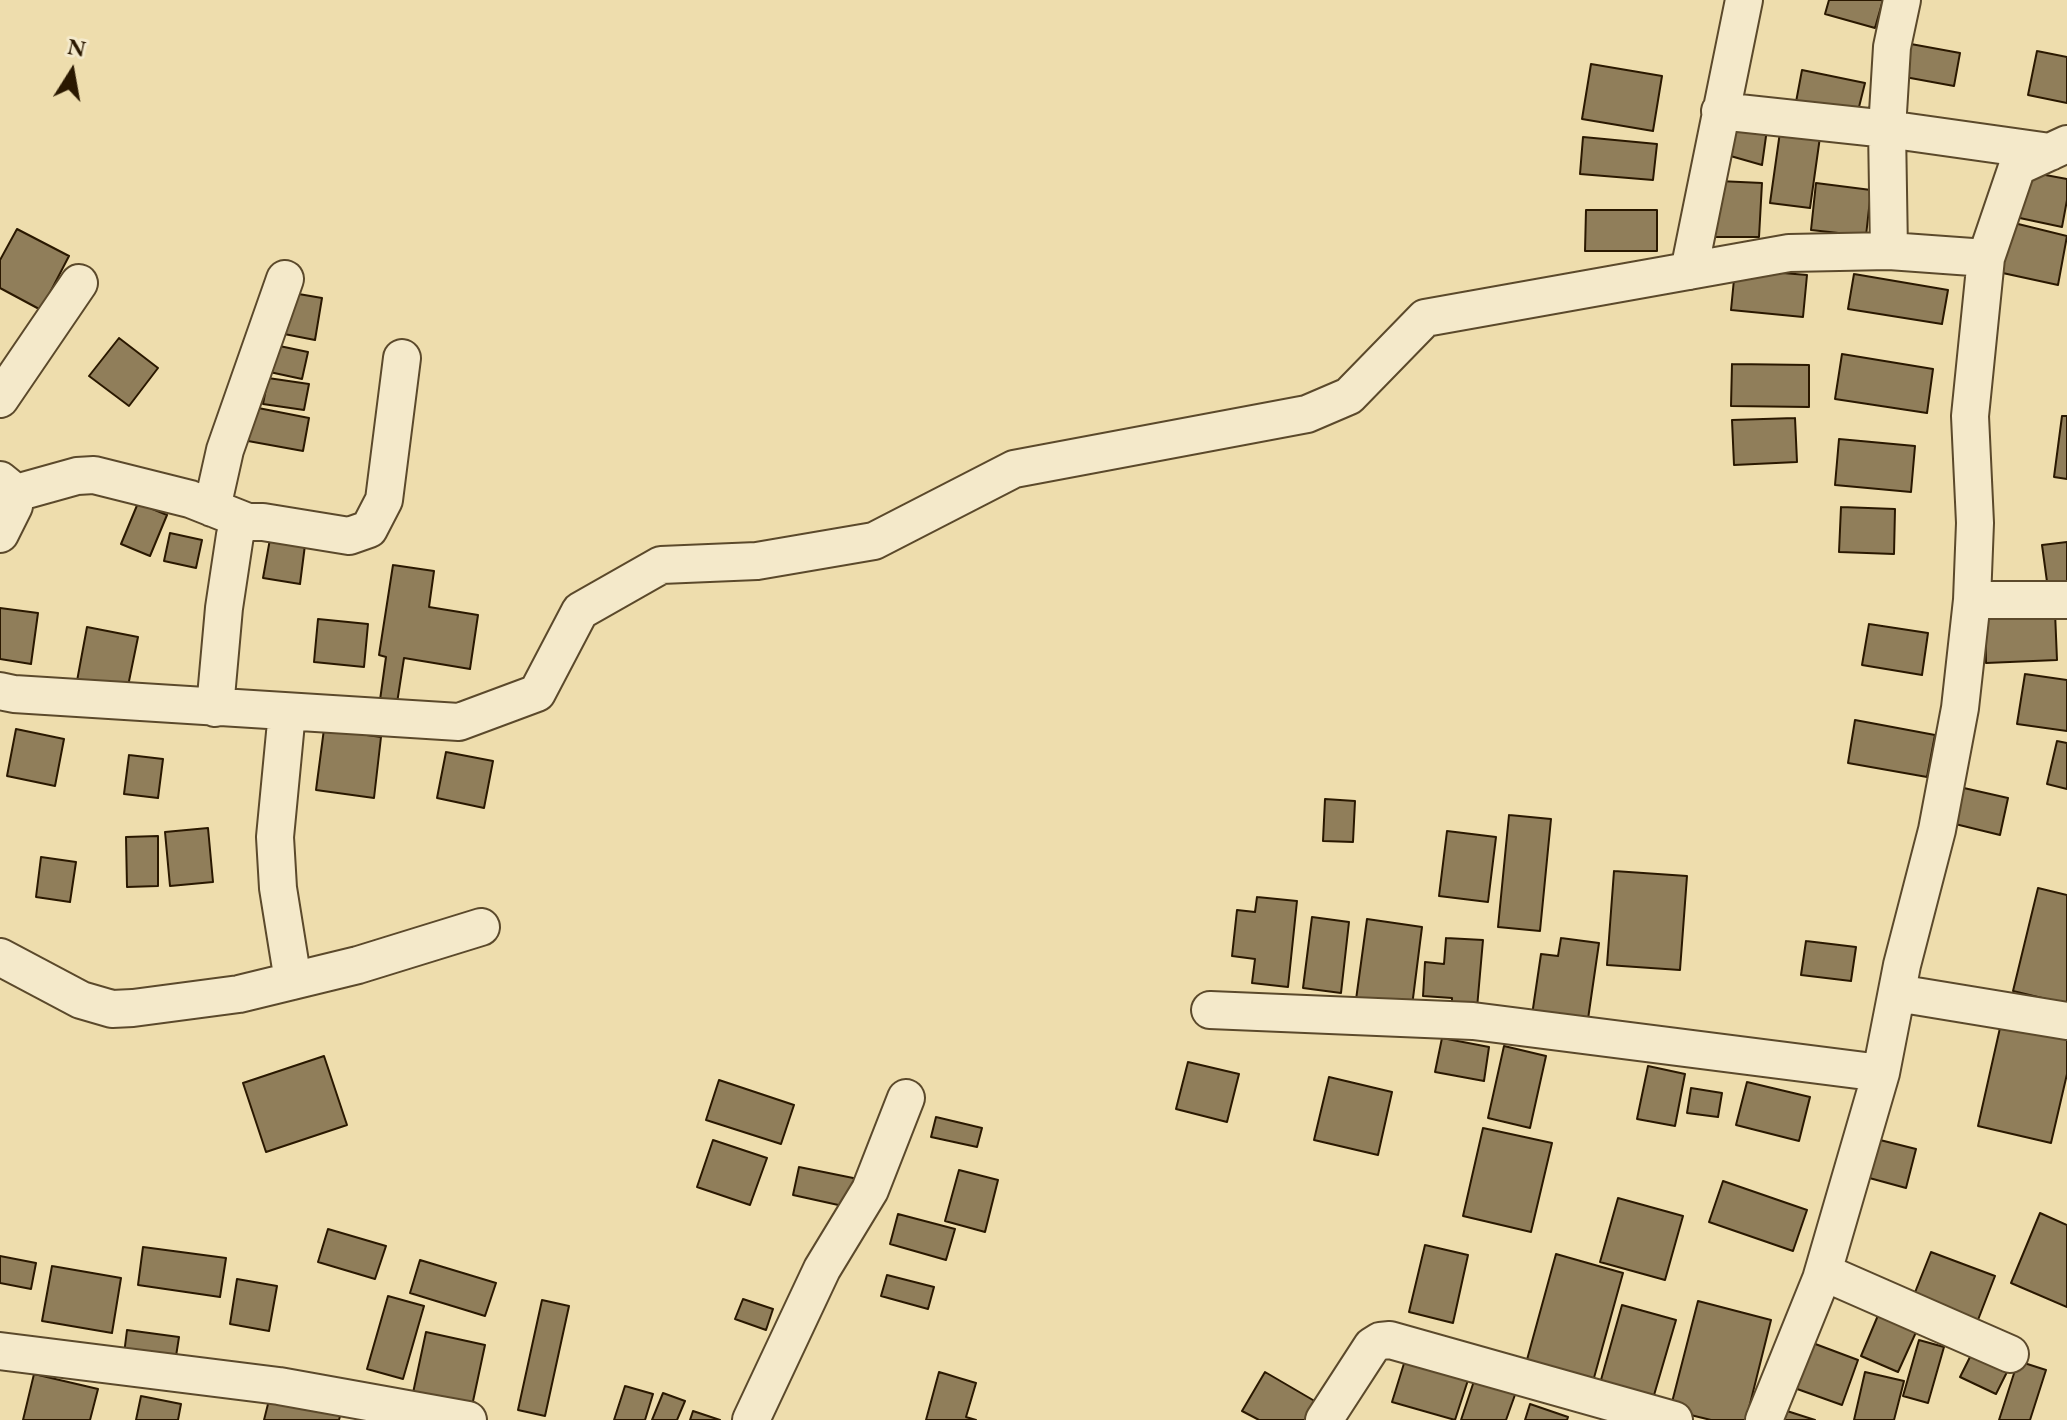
<!DOCTYPE html>
<html>
<head>
<meta charset="utf-8">
<style>
  body { margin:0 }
  #map { position:relative; width:2067px; height:1420px; overflow:hidden; background:#eeddad; font-family:"EB Garamond",serif }
  canvas { display:block }
  .north { position:absolute; left:32px; top:32px; width:80px; height:80px; -webkit-text-stroke:6px #f4e9ca; paint-order:stroke; rotate:11deg; font-size:22px; font-weight:700; line-height:32px; text-align:center; color:#2a1800 }
  .north::after { content:''; display:block; margin:auto; width:28px; height:36px; background:#2a1800; clip-path:polygon(50% 0,100% 100%,50% 72%,0 100%) }
</style>
</head>
<body>
<div id="map">
<canvas width="2067" height="1420"></canvas>
<div class="north">N</div>
</div>
<script>
const ctx = document.querySelector('canvas').getContext('2d');
ctx.lineJoin = 'round';
function fillPath(path, color) { ctx.fillStyle = color; ctx.fill(path, 'evenodd'); }
const toPath = rows => new Path2D(rows.map(r => 'M' + r).join(''));
function stroke(path, color, width, dash) { ctx.strokeStyle = color; ctx.lineWidth = width; ctx.lineCap = dash ? 'butt' : 'round'; ctx.setLineDash(dash || []); ctx.stroke(path); }
const building = toPath([
  [1829,0,1883,0,1875,28,1825,14,1829,0],
  [1900,42,1960,53,1954,86,1894,75,1900,42],
  [2037,51,2067,57,2067,103,2028,95,2037,51],
  [1591,64,1662,76,1653,131,1582,119,1591,64],
  [1802,70,1865,83,1857,115,1796,102,1802,70],
  [1733,123,1767,129,1762,165,1727,155,1733,123],
  [1780,132,1820,137,1810,208,1770,203,1780,132],
  [1583,137,1657,144,1653,180,1580,174,1583,137],
  [2024,171,2067,179,2067,200,2062,227,2015,217,2024,171],
  [1719,181,1762,183,1759,237,1714,237,1719,181],
  [1816,183,1871,190,1866,236,1811,230,1816,183],
  [1586,210,1657,210,1657,251,1585,251,1586,210],
  [2010,222,2067,236,2058,285,1998,272,2010,222],
  [17,229,69,256,41,310,0,288,0,260,17,229],
  [1735,269,1807,275,1803,317,1731,310,1735,269],
  [1854,274,1948,290,1942,324,1848,309,1854,274],
  [287,292,322,298,315,340,279,333,287,292],
  [119,338,158,368,129,406,89,376,119,338],
  [270,344,308,352,302,379,265,371,270,344],
  [1842,354,1933,369,1927,413,1835,399,1842,354],
  [1732,364,1809,365,1809,407,1731,406,1732,364],
  [268,378,309,384,304,410,263,404,268,378],
  [243,405,309,418,303,451,237,439,243,405],
  [2062,416,2067,416,2067,479,2054,477,2062,416],
  [1795,418,1797,462,1734,465,1732,420,1795,418],
  [1839,439,1915,446,1911,492,1835,485,1839,439],
  [138,503,167,515,150,556,121,544,138,503],
  [1841,507,1895,509,1894,554,1839,552,1841,507],
  [170,533,202,540,196,568,164,561,170,533],
  [270,539,305,545,300,584,263,578,270,539],
  [2067,542,2067,587,2048,589,2042,545,2067,542],
  [393,565,434,571,429,607,478,615,470,669,404,658,397,703,380,700,386,657,379,655,393,565],
  [0,608,38,613,31,664,0,659,0,608],
  [2055,612,2057,660,1986,663,1985,614,2055,612],
  [318,619,368,624,364,667,314,662,318,619],
  [1869,624,1928,633,1922,675,1862,665,1869,624],
  [87,627,138,637,127,691,77,681,87,627],
  [2025,674,2067,680,2067,731,2017,724,2025,674],
  [1855,720,1935,735,1927,777,1848,763,1855,720],
  [16,729,64,739,55,786,7,776,16,729],
  [324,729,381,737,374,798,316,790,324,729],
  [2057,741,2067,743,2067,789,2047,784,2057,741],
  [446,752,493,761,484,808,437,798,446,752],
  [129,755,163,759,158,798,124,794,129,755],
  [1955,786,2008,798,2000,835,1947,822,1955,786],
  [1325,799,1355,801,1353,842,1323,841,1325,799],
  [1509,815,1551,819,1540,931,1498,927,1509,815],
  [208,828,213,882,170,886,165,832,208,828],
  [1447,831,1496,837,1488,902,1439,896,1447,831],
  [158,836,158,886,127,887,126,837,158,836],
  [41,857,76,862,70,902,36,897,41,857],
  [1614,871,1687,876,1680,970,1607,965,1614,871],
  [2038,888,2067,895,2067,1004,2013,991,2038,888],
  [1257,897,1297,901,1288,987,1252,983,1255,959,1232,956,1237,910,1255,912,1257,897],
  [1312,917,1349,922,1341,993,1303,988,1312,917],
  [1367,919,1422,927,1411,1014,1355,1007,1367,919],
  [1446,938,1483,940,1477,1008,1452,1006,1452,998,1423,996,1425,962,1444,964,1446,938],
  [1561,938,1599,943,1588,1019,1531,1022,1541,954,1558,956,1561,938],
  [1806,941,1856,947,1851,981,1801,975,1806,941],
  [2002,1019,2067,1035,2067,1074,2051,1143,1978,1126,2002,1019],
  [1442,1038,1489,1047,1484,1081,1435,1072,1442,1038],
  [1504,1046,1546,1056,1530,1128,1488,1118,1504,1046],
  [324,1056,347,1125,266,1152,243,1083,324,1056],
  [1188,1062,1239,1074,1227,1122,1176,1109,1188,1062],
  [1648,1066,1685,1074,1675,1126,1637,1119,1648,1066],
  [1329,1077,1392,1092,1378,1155,1314,1140,1329,1077],
  [719,1080,794,1105,781,1144,706,1120,719,1080],
  [1747,1082,1810,1097,1799,1141,1736,1125,1747,1082],
  [1691,1088,1722,1093,1718,1117,1687,1113,1691,1088],
  [936,1117,982,1128,977,1147,931,1137,936,1117],
  [1483,1128,1552,1143,1531,1232,1463,1216,1483,1128],
  [1872,1138,1916,1149,1906,1188,1862,1176,1872,1138],
  [713,1140,767,1158,750,1205,697,1187,713,1140],
  [799,1167,858,1179,852,1208,793,1195,799,1167],
  [959,1170,998,1180,985,1232,945,1221,959,1170],
  [1723,1181,1807,1210,1793,1251,1709,1222,1723,1181],
  [1618,1198,1683,1216,1665,1280,1600,1262,1618,1198],
  [2040,1213,2067,1225,2067,1307,2011,1283,2040,1213],
  [898,1214,955,1229,946,1260,890,1244,898,1214],
  [328,1229,386,1246,375,1279,318,1262,328,1229],
  [1425,1245,1468,1255,1453,1323,1409,1312,1425,1245],
  [143,1247,226,1258,220,1297,138,1285,143,1247],
  [1931,1252,1995,1276,1976,1325,1912,1300,1931,1252],
  [1556,1254,1623,1273,1592,1385,1525,1367,1556,1254],
  [0,1256,36,1263,31,1289,0,1283,0,1256],
  [420,1260,496,1283,485,1316,410,1293,420,1260],
  [52,1266,121,1278,112,1333,42,1321,52,1266],
  [887,1275,934,1287,928,1309,881,1296,887,1275],
  [237,1279,277,1286,269,1331,230,1324,237,1279],
  [388,1296,424,1306,403,1379,367,1369,388,1296],
  [743,1299,773,1309,766,1330,735,1319,743,1299],
  [542,1300,569,1306,545,1416,518,1410,542,1300],
  [1698,1301,1771,1320,1746,1420,1711,1420,1670,1410,1698,1301],
  [1622,1305,1676,1320,1652,1402,1599,1387,1622,1305],
  [1879,1313,1917,1330,1898,1372,1861,1356,1879,1313],
  [127,1330,179,1337,174,1369,123,1362,127,1330],
  [426,1332,485,1345,472,1406,413,1393,426,1332],
  [1802,1339,1858,1360,1842,1405,1786,1385,1802,1339],
  [1919,1340,1944,1347,1928,1403,1903,1396,1919,1340],
  [1974,1349,2010,1366,1996,1394,1960,1377,1974,1349],
  [1406,1357,1469,1377,1455,1420,1392,1402,1406,1357],
  [2018,1361,2046,1370,2030,1420,1999,1420,2018,1361],
  [939,1372,976,1383,966,1417,976,1420,926,1420,939,1372],
  [1265,1372,1318,1403,1308,1420,1259,1420,1242,1411,1265,1372],
  [1865,1372,1904,1381,1894,1420,1854,1420,1865,1372],
  [34,1374,98,1389,90,1420,23,1420,34,1374],
  [1475,1378,1516,1392,1506,1420,1461,1420,1475,1378],
  [625,1386,653,1394,645,1420,614,1420,625,1386],
  [272,1388,343,1405,339,1420,264,1420,272,1388],
  [663,1393,685,1401,677,1420,652,1420,663,1393],
  [141,1396,181,1404,178,1420,136,1420,141,1396],
  [1530,1404,1568,1417,1567,1420,1525,1420,1530,1404],
  [693,1411,720,1420,690,1420,693,1411],
  [1787,1411,1815,1420,1784,1420,1787,1411]
]);
const street = toPath([
  [1902,0,1892,47,1887,129,2050,152],
  [1720,111,1887,129,1889,251],
  [1689,271,1744,0],
  [0,399,79,283],
  [0,480,16,493,14,506,0,534],
  [16,493,77,476,94,475,190,499,248,522],
  [212,508,225,450,285,279],
  [1972,600,2067,600],
  [0,691,14,694,459,722,537,693,580,611,661,565,757,561,874,541,1014,469,1307,414,1349,396,1425,318,1789,253,1889,251,1986,258,2017,167,2067,144],
  [215,708,224,608,235,535,240,526,248,522,263,522,349,536,369,529,384,500,402,358],
  [287,712,275,837,278,888,293,981],
  [0,957,81,1000,112,1009,133,1008,239,994,358,965,481,927],
  [1897,993,2067,1021],
  [1210,1010,1473,1021,1881,1073],
  [1823,1272,2010,1354],
  [0,1351,279,1386,468,1420],
  [751,1420,822,1269,870,1190,906,1098],
  [1324,1420,1372,1346,1380,1341,1390,1340,1674,1420],
  [1764,1420,1821,1279,1881,1073,1902,965,1937,830,1960,708,1972,600,1975,523,1970,416,1986,258]
]);
fillPath(building, '#907e5a');
stroke(building, '#2a1800', 2);
stroke(street, '#5b492b', 40);
stroke(street, '#f4e9ca', 36);
</script>
</body>
</html>
